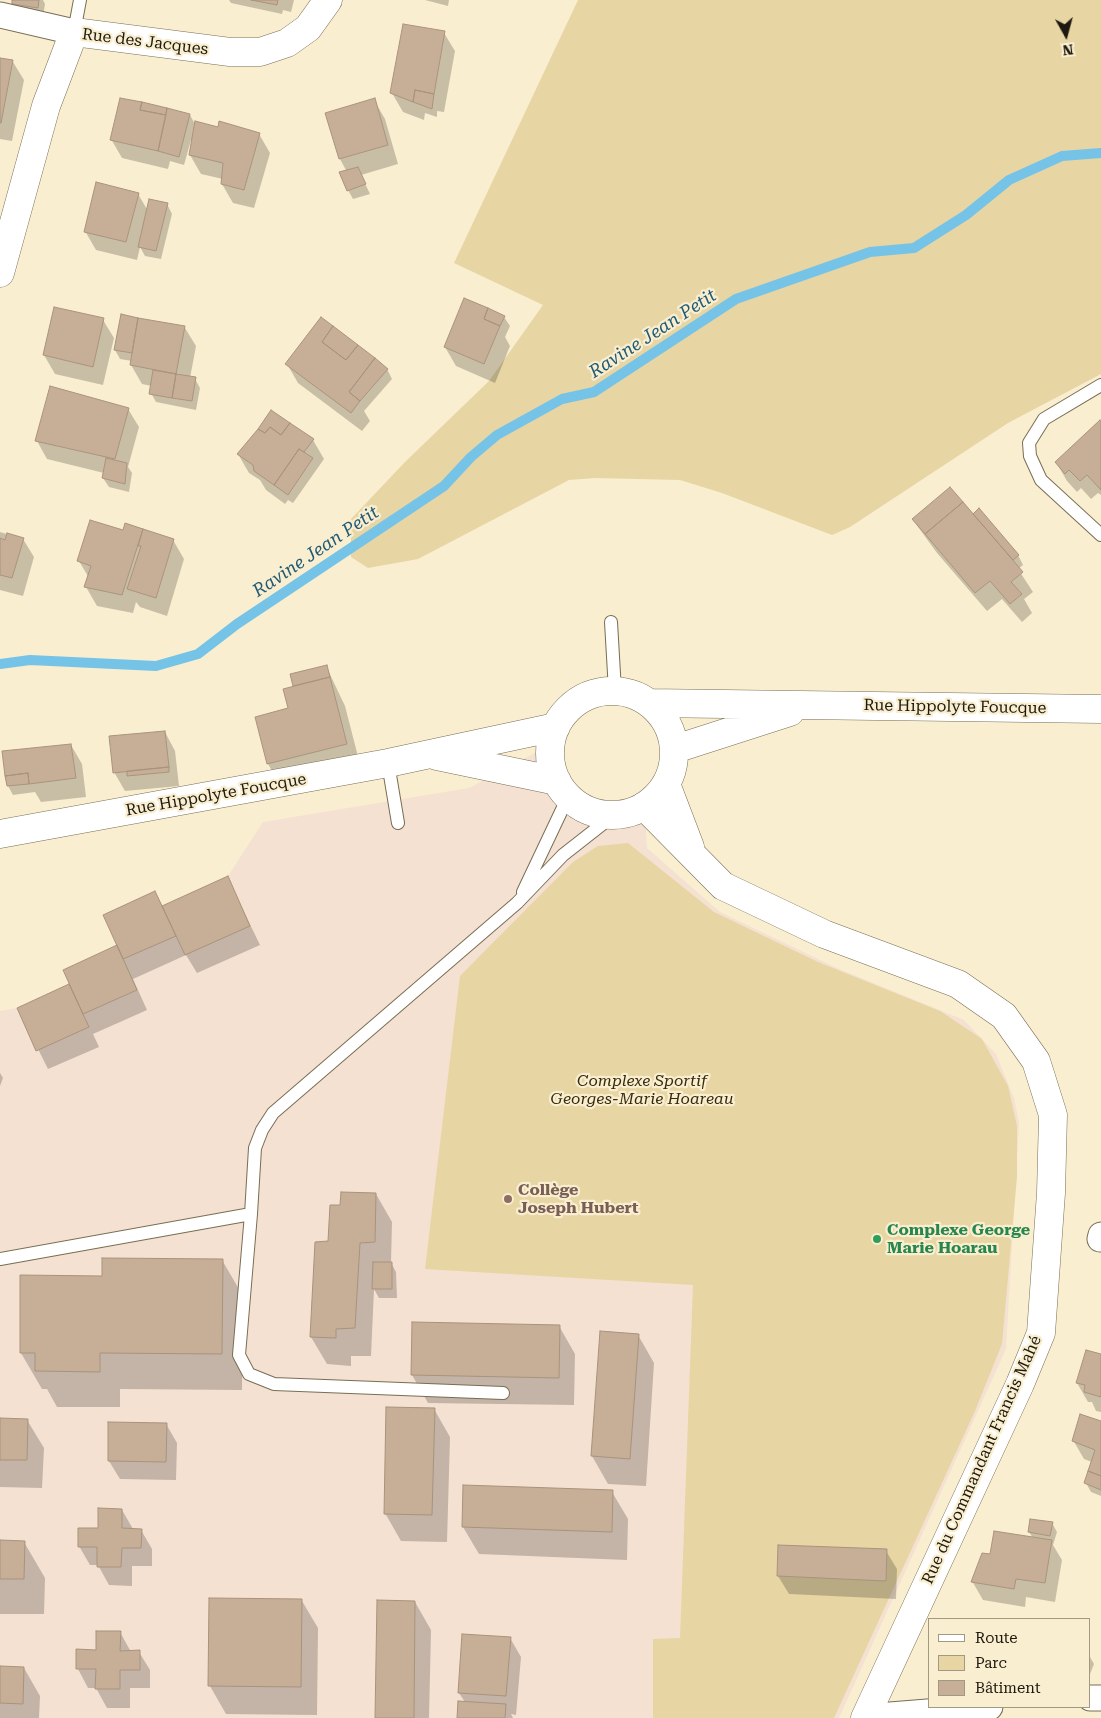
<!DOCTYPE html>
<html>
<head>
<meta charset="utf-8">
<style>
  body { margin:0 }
  #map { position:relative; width:1101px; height:1718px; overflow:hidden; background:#faeed0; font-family:"Roboto Serif",serif }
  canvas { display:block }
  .legend { position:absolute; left:928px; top:1618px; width:162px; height:90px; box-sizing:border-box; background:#faeed0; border:1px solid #a29982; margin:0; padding:6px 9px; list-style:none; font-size:15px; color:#1d190e }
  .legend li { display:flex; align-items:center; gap:10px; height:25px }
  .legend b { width:25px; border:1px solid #a29982 }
  .north { position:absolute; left:1041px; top:10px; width:50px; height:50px; -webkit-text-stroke:4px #faeed0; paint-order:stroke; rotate:173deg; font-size:14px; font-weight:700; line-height:20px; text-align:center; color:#1d190e }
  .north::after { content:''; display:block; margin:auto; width:18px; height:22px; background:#1d190e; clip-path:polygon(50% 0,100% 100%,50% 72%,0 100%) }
</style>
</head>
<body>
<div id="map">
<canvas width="1101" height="1718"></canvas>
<ul class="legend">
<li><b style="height:6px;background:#fff"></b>Route</li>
<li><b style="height:14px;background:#e7d5a4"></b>Parc</li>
<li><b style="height:14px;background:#c6ae97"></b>Bâtiment</li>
</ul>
<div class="north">N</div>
</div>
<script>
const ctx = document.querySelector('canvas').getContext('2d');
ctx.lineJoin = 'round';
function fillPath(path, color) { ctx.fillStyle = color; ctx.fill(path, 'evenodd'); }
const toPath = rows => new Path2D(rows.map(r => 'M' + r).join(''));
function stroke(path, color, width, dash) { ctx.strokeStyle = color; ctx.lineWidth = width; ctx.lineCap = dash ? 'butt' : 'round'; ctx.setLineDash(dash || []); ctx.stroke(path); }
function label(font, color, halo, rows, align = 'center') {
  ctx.font = font + ' "Roboto Serif",serif'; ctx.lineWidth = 4.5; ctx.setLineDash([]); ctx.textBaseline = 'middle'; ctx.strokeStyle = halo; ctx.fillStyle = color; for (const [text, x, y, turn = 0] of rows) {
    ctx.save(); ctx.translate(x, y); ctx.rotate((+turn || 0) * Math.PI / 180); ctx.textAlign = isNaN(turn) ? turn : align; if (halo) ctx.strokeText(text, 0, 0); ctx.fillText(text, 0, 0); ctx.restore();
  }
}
const education = toPath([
  [550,745,551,764,557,781,568,797,584,808,599,813,614,815,630,812,644,806,647,848,720,912,839,969,964,1020,996,1054,1014,1098,1019,1123,1006,1349,839,1718,0,1718,0,1011,17,1008,69,984,63,970,117,946,103,915,155,891,162,906,228,876,263,822,469,788]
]);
const green = toPath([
  [578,0,1101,0,1101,374,1008,423,850,527,832,535,722,493,680,480,595,478,569,480,418,559,368,568,351,557,351,519,405,462,489,381,543,305,454,263],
  [628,843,714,912,818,962,940,1011,982,1039,1008,1086,1017,1126,1017,1177,1002,1344,975,1411,834,1718,653,1718,653,1639,680,1638,693,1285,425,1269,460,976,573,862,598,846]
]);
const shadow = toPath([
  [14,0,43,0,45,4,43,17,18,13,13,4],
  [229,0,294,0,291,12,283,10,282,14,231,3],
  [425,0,449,0,448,6],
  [444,33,455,51,444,112,437,111,437,117,425,113,424,120,403,112,392,93],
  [0,59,13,62,24,80,12,141,0,139],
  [374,100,385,119,398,164,361,175,370,194,353,199,348,190,347,172,340,159,327,114],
  [190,115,196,126,259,134,270,153,254,208,233,203,222,184,223,179,201,174,190,155,193,140,191,140,184,165,170,161,168,169,122,158,111,139],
  [138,194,148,211,167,204,172,214,161,259,145,256,140,247,137,260,96,250,85,231],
  [55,309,103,320,114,338,103,385,55,374,44,355],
  [122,316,185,328,196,346,190,378,195,379,200,388,196,410,156,402,151,393,152,386,142,384,131,365,132,361,120,359,115,350],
  [504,317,510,326,505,337,510,346,495,383,456,366,445,347],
  [287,364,387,369,392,379,364,411,370,421,362,431,298,383],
  [128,409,139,427,128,467,132,473,129,492,109,487,103,478,104,473,47,459,37,441],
  [1101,424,1101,495,1098,493,1091,499,1081,488,1077,492,1067,481,1056,462],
  [313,440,324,459,293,503,288,500,285,504,266,490,260,480,249,473,238,454],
  [976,519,1018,555,1023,565,1018,569,1033,592,1024,599,1032,613,1022,622,1002,599,987,611,937,553,913,520],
  [126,524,173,540,184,559,167,616,140,607,136,602,133,613,97,606,86,587,89,578,79,561,124,532],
  [0,532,23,539,34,557,23,596,0,590],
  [326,666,345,706,362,772,284,791,268,764,257,718,289,709,294,685],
  [165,732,175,751,179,786,125,791,114,772],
  [71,745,82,764,86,797,41,802,35,792,13,795,8,786,6,776],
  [227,877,260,945,197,973,186,955,133,979,147,1010,93,1034,99,1047,48,1069,18,1009,71,985,119,946,155,893,163,907],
  [0,1073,3,1078,0,1086],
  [376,1194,392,1222,391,1263,396,1272,397,1298,379,1298,374,1289,371,1356,351,1356,351,1366,327,1364,311,1337,330,1243],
  [222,1260,243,1296,242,1390,120,1389,120,1407,57,1407,47,1389,42,1389,21,1353,21,1276,103,1277],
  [559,1326,575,1354,574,1405,428,1403,412,1375],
  [638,1335,654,1363,646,1486,608,1484,592,1456],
  [1101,1355,1101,1412,1096,1411,1092,1402,1088,1402,1077,1383],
  [434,1409,450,1437,447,1542,401,1541,385,1513],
  [0,1419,27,1420,44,1448,42,1488,0,1487],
  [1101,1423,1101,1496,1091,1492,1086,1483,1092,1462,1084,1459,1073,1440],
  [166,1424,177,1443,176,1480,120,1479,109,1461],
  [612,1492,628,1519,627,1560,479,1554,463,1527],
  [122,1510,133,1529,141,1530,152,1549,152,1566,132,1566,132,1586,109,1585,98,1565,90,1565,79,1546],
  [1052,1523,1057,1532,1053,1545,1062,1560,1055,1602,1026,1597,1025,1607,983,1600,972,1581,991,1556,1033,1538,1029,1532],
  [0,1541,24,1542,45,1578,44,1614,0,1614],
  [886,1551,897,1569,896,1599,789,1594,778,1576],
  [302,1601,318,1628,317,1715,226,1714,210,1686],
  [415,1602,431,1630,429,1718,376,1718],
  [120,1632,131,1652,139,1652,150,1670,150,1688,130,1688,130,1708,107,1708,96,1688,88,1688,78,1669],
  [510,1638,521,1657,516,1715,511,1714,513,1718,458,1718,465,1702,459,1693],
  [1090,1657,1094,1664,1090,1674],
  [0,1667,24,1668,40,1696,39,1718,0,1718]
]);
const stream = toPath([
  [0,664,30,660,156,666,198,654,237,624,444,486,471,457,497,435,562,399,594,392,736,299,870,252,914,248,966,215,1009,180,1062,156,1101,153]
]);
const building = toPath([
  [12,0,39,0,38,8,12,4,12,0],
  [251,0,278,0,277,5,251,0],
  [403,24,445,31,434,94,415,90,413,102,390,93,403,24],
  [0,58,13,60,1,123,0,123,0,58],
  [415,90,434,94,432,109,413,102,415,90],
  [120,98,142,102,140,110,166,115,158,151,110,140,120,98],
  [375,98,388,145,339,159,325,113,375,98],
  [142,102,167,108,166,115,140,110,142,102],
  [167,108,190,114,179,157,158,151,167,108],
  [195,121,218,127,219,121,260,133,244,190,221,184,223,163,189,155,195,121],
  [358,167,366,184,347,191,339,172,358,167],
  [96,182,139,193,126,242,84,232,96,182],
  [149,199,168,203,156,251,138,247,149,199],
  [464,298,488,308,484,319,500,326,484,364,444,347,464,298],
  [54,307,104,318,93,367,43,355,54,307],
  [488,308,505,316,500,326,484,319,488,308],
  [121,314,138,318,132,353,114,350,121,314],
  [321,317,333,326,322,342,346,360,358,345,375,358,349,392,360,401,351,413,285,364,321,317],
  [138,318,185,326,176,374,130,365,138,318],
  [333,326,358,345,346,360,322,342,333,326],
  [375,358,388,369,360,401,349,392,375,358],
  [153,370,176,374,172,398,149,394,153,370],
  [176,374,196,377,192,401,172,398,176,374],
  [50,386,129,408,115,459,35,441,50,386],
  [271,410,290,423,281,435,270,427,265,433,258,429,271,410],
  [1100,420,1101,422,1101,490,1087,475,1080,481,1069,470,1065,474,1055,462,1100,420],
  [290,423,314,439,304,452,299,449,274,485,254,471,253,465,237,454,258,429,265,433,270,427,281,435,290,423],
  [299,449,313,458,288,495,274,485,299,449],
  [106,458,127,463,125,484,102,478,106,458],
  [950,487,963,502,925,534,912,519,950,487],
  [963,502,1023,572,1011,582,1022,594,1010,604,990,581,975,593,925,534,963,502],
  [979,508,1019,555,1013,560,973,514,979,508],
  [90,520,123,530,125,523,143,529,122,595,84,587,91,566,77,561,90,520],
  [143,529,174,539,156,598,127,589,141,546,138,546,143,529],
  [7,533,24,538,12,578,0,575,0,538,5,540,7,533],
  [327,665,330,677,293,686,290,674,327,665],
  [330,677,347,744,267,764,255,717,288,708,283,689,330,677],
  [165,731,169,767,113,773,109,736,165,731],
  [71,744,76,778,29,784,28,773,5,776,2,751,71,744],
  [169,767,169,772,127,776,127,771,169,767],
  [28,773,29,784,7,786,5,776,28,773],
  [228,876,250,926,185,955,162,906,228,876],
  [155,891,176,936,123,959,103,915,155,891],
  [117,945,137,990,83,1014,63,970,117,945],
  [69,984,89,1027,36,1051,17,1008,69,984],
  [341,1192,376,1193,375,1242,360,1243,355,1328,336,1329,336,1338,310,1337,315,1242,328,1241,330,1205,340,1205,341,1192],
  [102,1258,223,1259,222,1354,100,1353,100,1372,35,1371,35,1353,20,1353,20,1275,102,1276,102,1258],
  [373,1262,392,1262,392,1289,372,1289,373,1262],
  [412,1322,560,1325,559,1378,411,1375,412,1322],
  [600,1331,639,1334,630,1459,591,1456,600,1331],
  [1086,1350,1101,1354,1101,1397,1084,1392,1085,1385,1076,1383,1086,1350],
  [386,1407,435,1408,432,1515,384,1514,386,1407],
  [1080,1414,1101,1421,1101,1476,1088,1471,1095,1450,1072,1441,1080,1414],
  [0,1418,28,1419,27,1460,0,1460,0,1418],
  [108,1422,167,1423,166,1462,108,1461,108,1422],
  [1088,1471,1101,1476,1101,1490,1084,1483,1088,1471],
  [463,1485,613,1490,612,1532,462,1527,463,1485],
  [98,1508,122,1509,122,1528,142,1529,141,1548,122,1548,121,1567,97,1567,97,1547,78,1547,78,1528,98,1528,98,1508],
  [1030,1519,1053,1522,1050,1536,1028,1532,1030,1519],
  [994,1531,1052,1540,1045,1583,1016,1579,1014,1589,971,1582,982,1553,990,1554,994,1531],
  [0,1540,25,1541,24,1579,0,1579,0,1540],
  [778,1545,887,1549,886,1581,777,1576,778,1545],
  [209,1598,302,1599,301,1687,208,1686,209,1598],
  [377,1600,415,1601,414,1718,375,1718,377,1600],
  [96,1631,121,1631,120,1651,140,1650,140,1670,120,1670,120,1689,95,1689,96,1669,76,1669,76,1649,96,1650,96,1631],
  [462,1634,511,1637,506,1696,458,1693,462,1634],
  [0,1666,24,1667,23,1704,0,1703,0,1666],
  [458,1701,506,1704,505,1718,457,1718,458,1701]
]);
const lane = toPath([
  [74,32,80,0],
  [1101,385,1044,419,1029,443,1030,456,1041,480,1101,535],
  [611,622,615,691],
  [388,763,398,823],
  [523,892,568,797],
  [251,1214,239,1355,249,1374,274,1384,503,1393],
  [0,1259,251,1214,255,1148,262,1130,273,1113,517,903,563,855,614,815]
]);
const street = toPath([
  [0,15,74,32],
  [1100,1239,1101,1235],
  [1090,1698,1101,1698],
  [865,1717,990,1707]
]);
const secondary = toPath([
  [0,273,46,106,74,32,230,52,260,52,287,43,308,28,328,0],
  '550 753a62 62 0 1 1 124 0a62 62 0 1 1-124 0Z',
  [649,703,1101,709],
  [675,749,790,712],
  [437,756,557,781],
  [666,784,690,847],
  [644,806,723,886,824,934,958,984,1004,1016,1036,1061,1053,1115,1051,1193,1041,1333,1020,1384,865,1718],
  [0,834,388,763,556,727]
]);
const markers = [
  [508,1199,5,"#8d6e63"],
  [877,1239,5,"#2e9e5b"]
];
const streetNames = [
  ["Rue des Jacques",145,42,7],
  ["Rue Hippolyte Foucque",955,707,1],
  ["Rue Hippolyte Foucque",216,795,-10],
  ["Rue du Commandant Francis Mahé",982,1460,-66]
];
const parkNames = [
  ["Complexe Sportif",642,1081],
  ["Georges-Marie Hoareau",642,1099]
];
const educationNames = [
  ["Collège",518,1190],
  ["Joseph Hubert",518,1208]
];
const leisureNames = [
  ["Complexe George",887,1230],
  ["Marie Hoarau",887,1248]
];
const waterNames = [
  ["Ravine Jean Petit",653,334,-33],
  ["Ravine Jean Petit",316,552,-34]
];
fillPath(education, '#f4e1d1');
fillPath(green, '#e7d5a4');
fillPath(shadow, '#0003');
stroke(stream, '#76c3e8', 10);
fillPath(building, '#c6ae97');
stroke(building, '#aa937d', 1);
stroke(lane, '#786e53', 14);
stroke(street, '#786e53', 27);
stroke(secondary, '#786e53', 29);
stroke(lane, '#fff', 12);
stroke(street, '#fff', 25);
stroke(secondary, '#fff', 28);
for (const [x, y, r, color] of markers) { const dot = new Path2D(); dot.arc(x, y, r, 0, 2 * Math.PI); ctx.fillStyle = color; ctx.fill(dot); stroke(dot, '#faeed0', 2); }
label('16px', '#1d190e', '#faeed0', streetNames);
label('italic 16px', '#362b0c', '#faeed0', parkNames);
label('bold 16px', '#785e54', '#faeed0', educationNames, 'left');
label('bold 16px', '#27864d', '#faeed0', leisureNames, 'left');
label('italic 18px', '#205b75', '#faeed0', waterNames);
</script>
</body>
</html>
